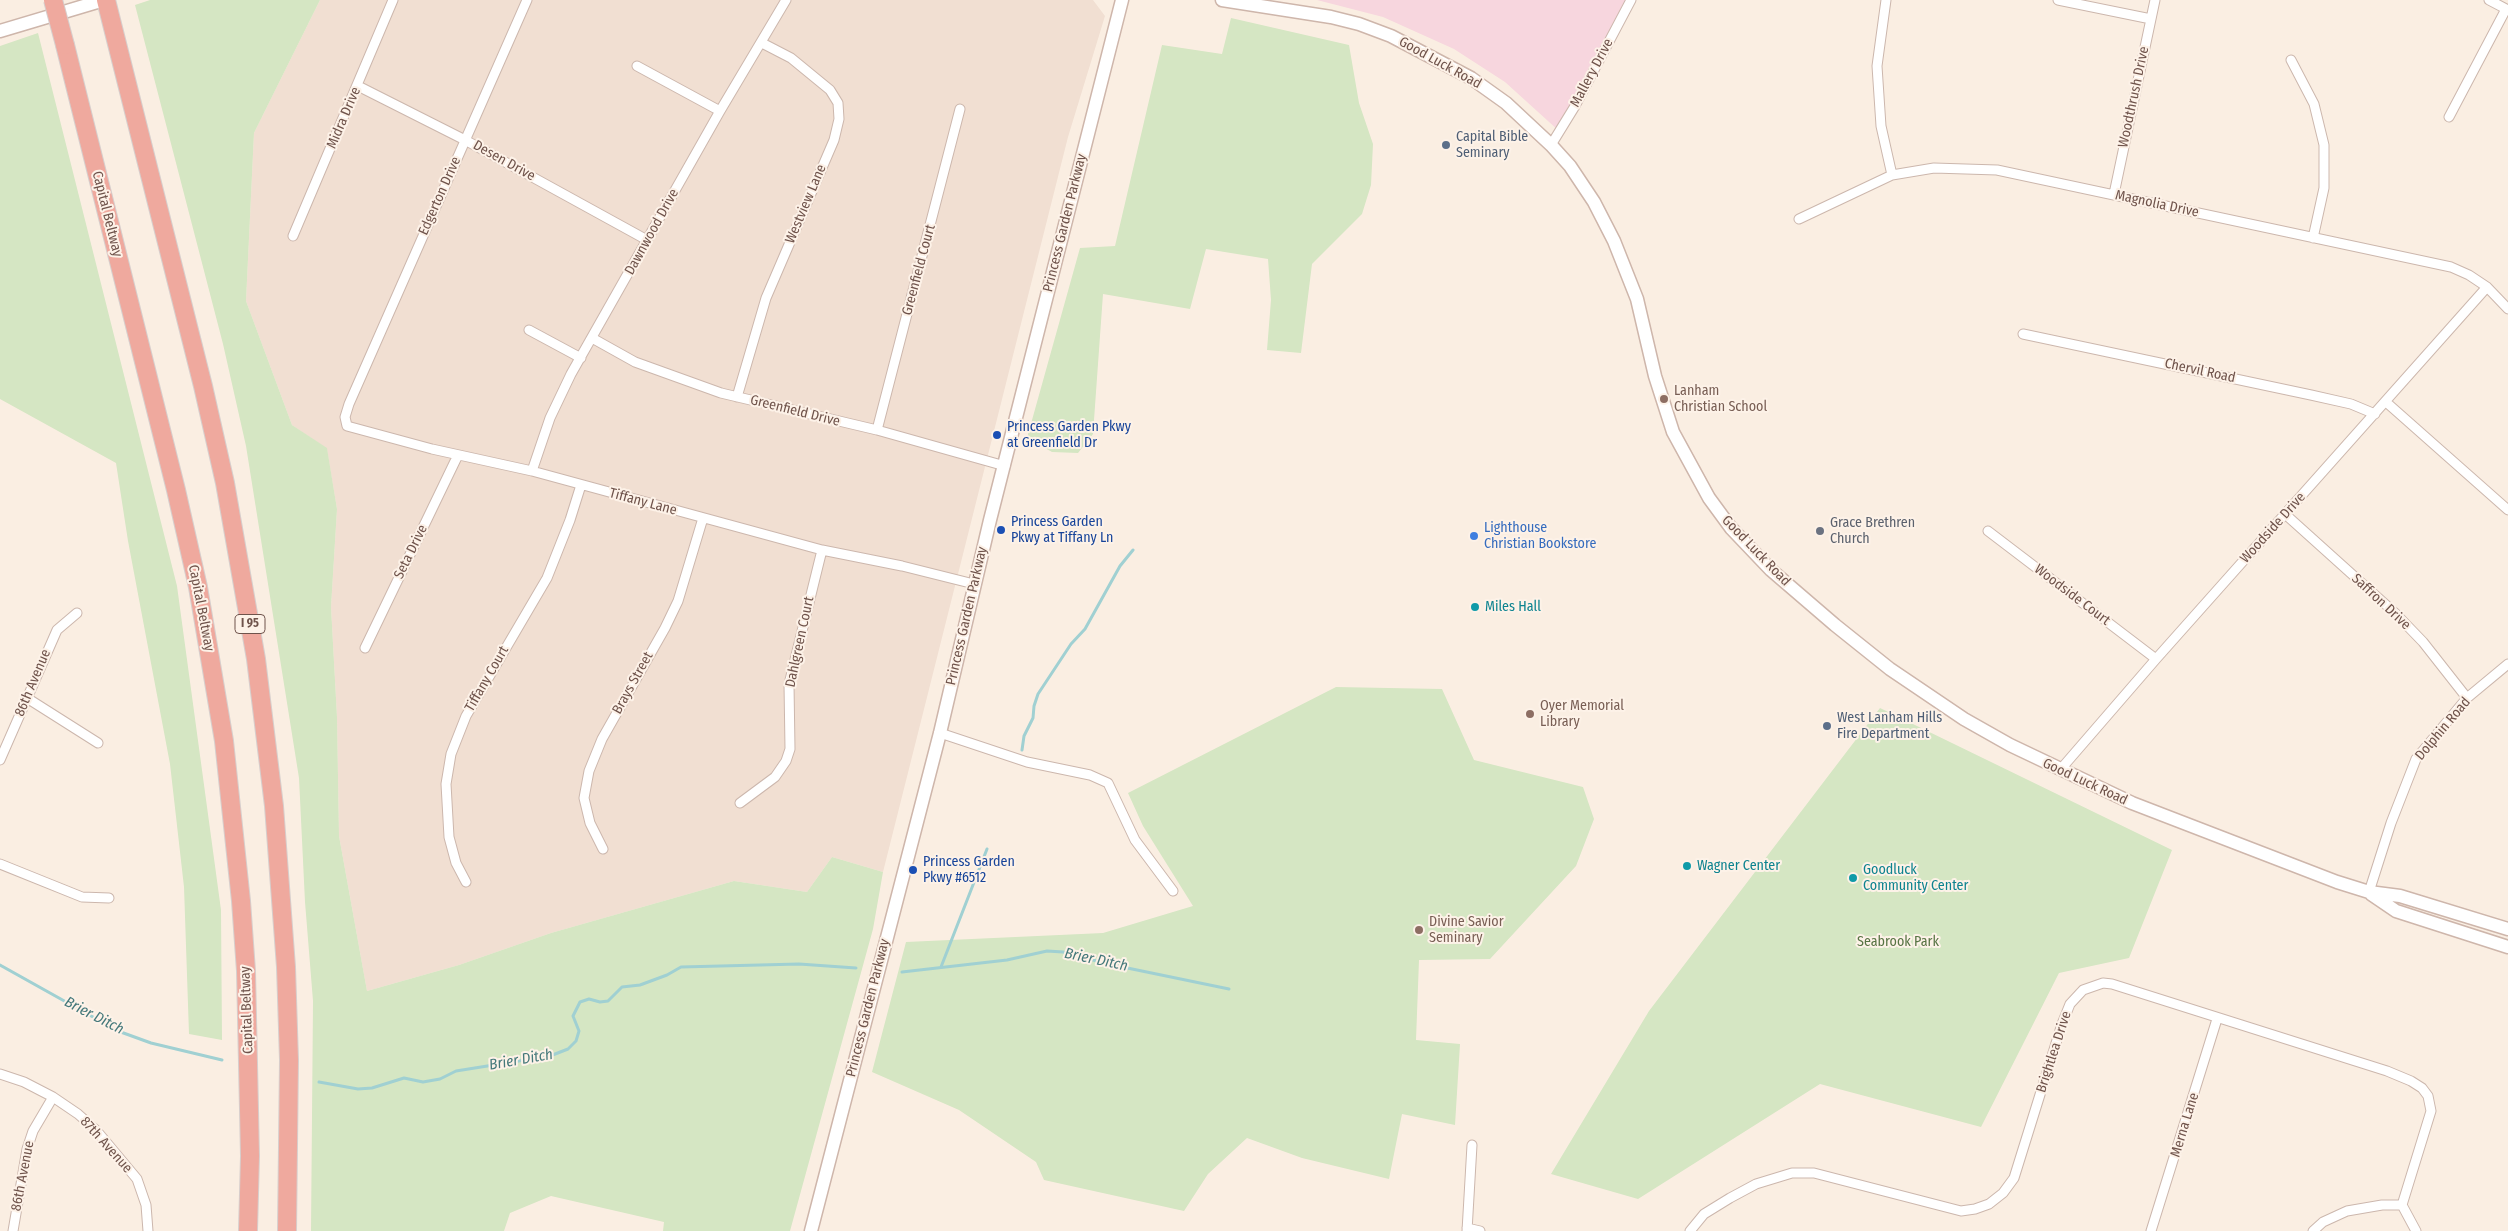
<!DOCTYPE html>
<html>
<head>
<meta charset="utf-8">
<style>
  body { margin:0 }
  canvas { display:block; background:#faeee2 }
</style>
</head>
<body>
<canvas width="2508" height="1231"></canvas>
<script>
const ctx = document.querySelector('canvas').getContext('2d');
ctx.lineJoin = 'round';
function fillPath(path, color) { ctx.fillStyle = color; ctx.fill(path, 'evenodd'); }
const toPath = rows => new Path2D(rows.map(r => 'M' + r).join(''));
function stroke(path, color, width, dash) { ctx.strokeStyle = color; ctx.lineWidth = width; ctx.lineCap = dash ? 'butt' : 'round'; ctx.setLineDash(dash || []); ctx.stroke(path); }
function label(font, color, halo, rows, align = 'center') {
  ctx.font = font + ' "Fira Sans Condensed",sans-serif'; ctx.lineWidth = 4; ctx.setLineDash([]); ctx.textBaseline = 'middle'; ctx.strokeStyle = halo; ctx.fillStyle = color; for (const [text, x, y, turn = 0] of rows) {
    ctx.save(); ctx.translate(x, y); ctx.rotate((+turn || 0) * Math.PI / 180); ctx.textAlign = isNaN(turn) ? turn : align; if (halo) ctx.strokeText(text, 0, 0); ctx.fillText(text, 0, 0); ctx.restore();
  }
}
const residential = toPath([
  [320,0,1093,0,1105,16,1068,137,883,872,832,857,807,892,734,881,551,933,459,965,367,991,339,836,337,717,331,607,337,509,327,449,292,425,246,301,254,133]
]);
const medical = toPath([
  [1317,0,1627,0,1559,131,1505,82,1454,49,1383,17]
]);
const green = toPath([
  [150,0,320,0,254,133,246,301,292,425,327,448,337,509,331,607,337,717,339,836,367,991,459,965,551,933,734,881,807,892,832,857,883,872,873,929,790,1231,663,1231,664,1222,551,1196,510,1213,504,1231,311,1231,313,1001,305,902,299,778,246,446,223,344,135,5],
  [1231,18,1349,45,1359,103,1373,144,1371,185,1362,214,1312,264,1301,353,1267,350,1271,300,1268,259,1206,249,1190,309,1103,294,1093,434,1078,453,1052,452,1027,438,1080,248,1115,246,1162,45,1222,54],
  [38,33,177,586,221,910,222,1040,189,1034,184,887,170,764,128,541,116,463,0,399,0,46],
  [1336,687,1442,689,1474,760,1583,787,1594,819,1576,866,1490,959,1419,960,1416,1040,1460,1044,1455,1125,1402,1114,1389,1179,1302,1158,1247,1138,1208,1174,1184,1211,1044,1180,1036,1162,959,1110,872,1072,906,942,1103,933,1193,906,1143,826,1128,793],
  [1880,708,2172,850,2129,958,2059,973,1981,1127,1820,1084,1638,1199,1551,1174,1649,1011]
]);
const stream = toPath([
  [1022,750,1024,736,1033,718,1034,706,1038,694,1071,644,1085,629,1120,566,1133,550],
  [0,965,118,1031,151,1043,222,1060],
  [941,967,987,849],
  [902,972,1007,960,1047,951,1063,952,1108,964,1229,989],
  [319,1082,358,1089,372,1088,404,1078,423,1082,440,1079,456,1071,550,1056,568,1049,576,1041,579,1031,573,1016,580,1002,589,999,600,1002,608,1001,622,987,640,985,667,975,681,967,799,964,856,968]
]);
const street = toPath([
  [527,0,349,404,345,417,347,426,432,449,532,471,822,550,902,566,974,584],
  [1886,0,1877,66,1881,126,1892,175],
  [2058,0,2151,19],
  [2489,0,2508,10],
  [2291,60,2314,104,2324,145,2324,188,2313,238],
  [637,66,720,111],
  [358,86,465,140,647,240],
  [2449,117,2506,9],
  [1551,145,1575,106,1631,0],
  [2114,194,2155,0],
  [1799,219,1892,175,1934,168,1997,170,2451,267,2469,275,2487,287,2508,309],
  [293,236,393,0],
  [529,330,581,358],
  [2023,334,2311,395,2351,404,2375,414],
  [592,338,635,362,721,393,877,430,1005,466],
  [737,397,766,298,834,140,839,119,838,103,830,90,791,58,762,43],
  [2386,402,2508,510],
  [877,430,960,109],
  [532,471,550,418,571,374,720,111,786,0],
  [2285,514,2395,613,2423,642,2467,698],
  [1988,531,2156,659],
  [365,648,458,455],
  [27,698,98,743],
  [940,733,1027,762,1090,775,1108,783,1135,840,1173,891],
  [0,760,57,630,77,613],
  [2060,770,2156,659,2487,287],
  [740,803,775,777,786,761,790,749,789,684,822,550],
  [603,849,590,823,584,798,589,771,602,739,665,628,678,601,703,518],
  [0,864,82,897,109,898],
  [466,882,456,863,449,837,446,784,451,754,466,716,547,578,570,520,581,485],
  [2369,892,2391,823,2416,759,2467,698,2508,664],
  [0,1074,24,1082,53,1097,78,1114,96,1130,137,1179,146,1205,148,1231],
  [1467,1228,1480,1231],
  [13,1231,27,1149,33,1131,53,1097],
  [1467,1231,1472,1145],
  [1690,1231,1704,1214,1730,1198,1756,1184,1792,1173,1814,1173,1961,1211,1975,1209,1989,1204,2003,1193,2014,1178,2062,1024,2070,1004,2083,990,2103,983,2112,984,2387,1071,2411,1081,2422,1088,2428,1096,2431,1111,2402,1205,2416,1231],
  [2151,1231,2217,1019],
  [2313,1231,2323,1222,2347,1211,2382,1205,2402,1205]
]);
const secondary = toPath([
  [1222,0,1331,17,1359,24,1391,36,1471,78,1506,103,1551,145,1570,166,1594,202,1614,241,1637,299,1655,376,1673,432,1709,498,1731,528,1771,570,1835,625,1890,669,1964,719,2010,745,2132,803,2337,882,2369,892,2400,896,2508,929],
  [0,31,104,0],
  [2371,894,2396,911,2508,947],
  [811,1231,940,733,990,520,1122,0]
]);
const highway = toPath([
  [106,0,203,386,225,483,256,659,274,806,286,967,289,1060,287,1231],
  [65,45,176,490,198,587,224,741,241,901,246,971,250,1156,248,1231]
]);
const highwayBridge = toPath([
  [53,0,65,45]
]);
const markers = [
  [1446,145,5,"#5c6f8a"],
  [1664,399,5,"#8d6e63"],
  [997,435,5,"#1a4fb4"],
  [1001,530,5,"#1a4fb4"],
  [1820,531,5,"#6b7280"],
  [1474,536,5,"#3f7fe0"],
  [1475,607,5,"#0f9aa8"],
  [1530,714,5,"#8d6e63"],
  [1827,726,5,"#5c6f8a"],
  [1687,866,5,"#0f9aa8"],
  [913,870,5,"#1a4fb4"],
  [1853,878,5,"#0f9aa8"],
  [1419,930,5,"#8d6e63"]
];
const shields = [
  [250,624,30]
];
const shieldNames = [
  ["I 95",250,624]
];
const streetNames = [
  ["Good Luck Road",1440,63,29],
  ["Mallery Drive",1592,73,-62],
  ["Woodthrush Drive",2134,97,-78],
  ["Midra Drive",344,118,-67],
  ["Desen Drive",504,161,29],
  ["Edgerton Drive",440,196,-66],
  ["Westview Lane",806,204,-67],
  ["Magnolia Drive",2157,204,12],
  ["Capital Beltway",107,214,76],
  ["Princess Garden Parkway",1065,223,-76],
  ["Dawnwood Drive",652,232,-61],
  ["Greenfield Court",919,270,-75],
  ["Chervil Road",2200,371,12],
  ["Greenfield Drive",795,411,14],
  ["Tiffany Lane",643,502,15],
  ["Woodside Drive",2273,528,-48],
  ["Good Luck Road",1756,551,46],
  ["Seta Drive",411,552,-64],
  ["Woodside Court",2072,595,37],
  ["Saffron Drive",2381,602,43],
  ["Capital Beltway",201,608,79],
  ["Princess Garden Parkway",967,616,-77],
  ["Dahlgreen Court",800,642,-78],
  ["Tiffany Court",487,679,-60],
  ["86th Avenue",33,683,-67],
  ["Brays Street",633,683,-61],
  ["Dolphin Road",2443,729,-50],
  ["Good Luck Road",2085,782,25],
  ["Princess Garden Parkway",868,1008,-76],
  ["Capital Beltway",247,1010,-92],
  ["Brightlea Drive",2054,1052,-72],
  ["Merna Lane",2185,1125,-73],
  ["87th Avenue",106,1145,48],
  ["86th Avenue",23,1176,-79]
];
const serviceNames = [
  ["Capital Bible",1456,137],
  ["Seminary",1456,153],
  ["West Lanham Hills",1837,718],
  ["Fire Department",1837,734]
];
const educationNames = [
  ["Lanham",1674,391],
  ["Christian School",1674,407],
  ["Oyer Memorial",1540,706],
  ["Library",1540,722],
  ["Divine Savior",1429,922],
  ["Seminary",1429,938]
];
const transitNames = [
  ["Princess Garden Pkwy",1007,427],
  ["at Greenfield Dr",1007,443],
  ["Princess Garden",1011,522],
  ["Pkwy at Tiffany Ln",1011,538],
  ["Princess Garden",923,862],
  ["Pkwy #6512",923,878]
];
const worshipNames = [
  ["Grace Brethren",1830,523],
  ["Church",1830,539]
];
const shopNames = [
  ["Lighthouse",1484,528],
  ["Christian Bookstore",1484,544]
];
const cultureNames = [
  ["Miles Hall",1485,607],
  ["Wagner Center",1697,866],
  ["Goodluck",1863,870],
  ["Community Center",1863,886]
];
const parkNames = [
  ["Seabrook Park",1898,942]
];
const waterNames = [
  ["Brier Ditch",1096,960,12],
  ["Brier Ditch",94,1016,27],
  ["Brier Ditch",521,1060,-10]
];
fillPath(residential, '#f1dfd2');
fillPath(medical, '#f7d6de');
fillPath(green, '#d5e6c3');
stroke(stream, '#a0d0d2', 3);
stroke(street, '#ccb7ad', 11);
stroke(secondary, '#ceb6ab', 15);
stroke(highway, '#d7cfcd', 20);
stroke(street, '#fff', 9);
stroke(secondary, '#fff', 12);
stroke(highway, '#efa99e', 18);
stroke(highwayBridge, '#d7cfcd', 20, []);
stroke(highwayBridge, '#efa99e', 18);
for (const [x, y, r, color] of markers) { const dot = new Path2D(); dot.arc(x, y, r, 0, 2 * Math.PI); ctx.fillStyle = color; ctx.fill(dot); stroke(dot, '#fdf2e8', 2); }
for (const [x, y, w] of shields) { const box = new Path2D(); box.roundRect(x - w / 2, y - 9.5, w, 19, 4); ctx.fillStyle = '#fdf2e8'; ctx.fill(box); stroke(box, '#6f534b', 1); }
label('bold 12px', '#6f534b', null, shieldNames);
label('14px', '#6f534b', '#fdf2e8', streetNames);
label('14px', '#4e5e75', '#fdf2e8', serviceNames, 'left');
label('14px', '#785e54', '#fdf2e8', educationNames, 'left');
label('14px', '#164399', '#fdf2e8', transitNames, 'left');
label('14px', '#5b616d', '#fdf2e8', worshipNames, 'left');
label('14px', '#366cbe', '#fdf2e8', shopNames, 'left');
label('14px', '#0d838f', '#fdf2e8', cultureNames, 'left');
label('14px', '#587444', '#fdf2e8', parkNames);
label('italic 15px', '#44787a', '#fdf2e8', waterNames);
</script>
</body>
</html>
